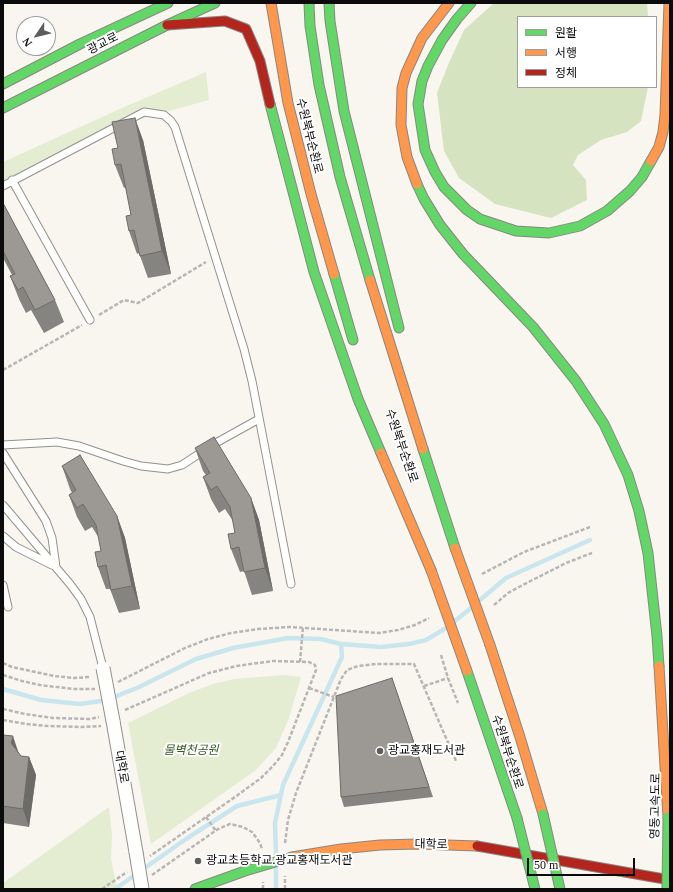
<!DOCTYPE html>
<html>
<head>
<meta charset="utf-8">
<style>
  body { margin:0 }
  #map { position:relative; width:673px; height:892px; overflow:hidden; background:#f9f6ef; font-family:"Times New Roman","Noto Sans KR",serif }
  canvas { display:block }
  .frame { position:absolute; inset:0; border:4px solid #0b0b0b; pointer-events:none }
  .legend { position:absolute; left:517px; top:16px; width:140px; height:72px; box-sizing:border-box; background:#fff; border:1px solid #9d9d9d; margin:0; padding:5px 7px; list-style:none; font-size:12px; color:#0b0b0b }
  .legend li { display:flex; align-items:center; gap:8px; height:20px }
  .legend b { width:20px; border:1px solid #9d9d9d }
  .north { position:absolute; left:16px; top:16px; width:40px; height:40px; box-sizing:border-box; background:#fff; border:1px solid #9d9d9d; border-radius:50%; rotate:235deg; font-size:11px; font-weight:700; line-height:16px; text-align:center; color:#0b0b0b }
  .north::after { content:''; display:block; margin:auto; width:14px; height:18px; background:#5e5d5b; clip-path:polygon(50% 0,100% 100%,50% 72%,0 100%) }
  .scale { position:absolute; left:527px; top:858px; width:108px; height:18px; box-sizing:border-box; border:2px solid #0b0b0b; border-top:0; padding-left:5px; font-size:12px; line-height:14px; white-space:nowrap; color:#0b0b0b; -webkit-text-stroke:3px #fff; paint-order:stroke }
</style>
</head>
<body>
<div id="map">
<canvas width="673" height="892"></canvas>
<div class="frame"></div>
<ul class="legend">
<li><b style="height:5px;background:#63d668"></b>원활</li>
<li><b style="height:5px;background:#ff974d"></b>서행</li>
<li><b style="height:5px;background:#b3261e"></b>정체</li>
</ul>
<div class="north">N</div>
<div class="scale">50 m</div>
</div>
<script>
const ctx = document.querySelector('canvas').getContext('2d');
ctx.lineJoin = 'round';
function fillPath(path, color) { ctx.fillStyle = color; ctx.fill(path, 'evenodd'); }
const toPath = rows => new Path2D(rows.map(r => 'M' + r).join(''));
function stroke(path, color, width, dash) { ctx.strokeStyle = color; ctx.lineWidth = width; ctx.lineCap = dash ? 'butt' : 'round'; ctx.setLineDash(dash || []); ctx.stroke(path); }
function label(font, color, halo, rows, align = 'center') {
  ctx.font = font + ' "Times New Roman","Noto Sans KR",serif'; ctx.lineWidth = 4; ctx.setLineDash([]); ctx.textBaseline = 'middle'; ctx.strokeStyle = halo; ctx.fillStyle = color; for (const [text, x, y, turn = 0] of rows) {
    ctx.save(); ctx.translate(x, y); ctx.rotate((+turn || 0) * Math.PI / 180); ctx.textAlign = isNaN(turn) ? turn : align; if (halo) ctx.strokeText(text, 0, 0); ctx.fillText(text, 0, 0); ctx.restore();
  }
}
const green = toPath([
  [206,72,209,100,132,121,3,186,3,162,122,108],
  [284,675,301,677,289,718,276,748,256,770,151,844,128,723,189,693,213,684,234,679],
  [109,807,112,835,111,859,117,889,3,889,3,883]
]);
const forest = toPath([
  [494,3,647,3,648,17,518,17,518,87,648,87,641,121,627,132,601,140,578,155,573,165,586,180,587,200,551,218,495,204,459,178,444,151,437,93,448,65,464,30]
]);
const stream = toPath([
  [480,600,506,578,590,540],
  [455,621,471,608],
  [3,689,41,700,80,704,107,700,139,687,196,659,233,648,288,638,321,639,341,644,381,647,409,644,426,640,446,628],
  [276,856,275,823,283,785,342,657,341,644],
  [276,866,276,889],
  [115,889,186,839,237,806,281,795]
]);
const path = toPath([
  [99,315,124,300,138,303,206,262],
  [3,370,82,325],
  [482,574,524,552,590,527],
  [494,605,508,593,519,587,566,563,592,553],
  [441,655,448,678,458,703],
  [300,662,303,627],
  [3,663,12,667,54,676,74,678,91,677],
  [3,675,22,681,40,685,73,689,95,689],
  [118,682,185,648,208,639,231,633,258,629,290,627,379,633,398,630,415,625,429,618],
  [424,686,448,678],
  [309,688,334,697],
  [3,709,25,714,53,718,90,719,99,717],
  [125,710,209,673,236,666,273,661,309,662,315,665,316,670,288,742,282,755,273,766,261,778,235,797,150,856],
  [3,720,26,724,48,726,82,727,101,726],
  [206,817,216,831],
  [285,843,288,820,296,793,341,679,347,670,358,666,376,664,414,664,456,761],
  [152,875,218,829,230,824,243,827,252,832,260,843,262,849],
  [102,889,127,872],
  [263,889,263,882],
  [285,889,285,876]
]);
const lane = toPath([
  [12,180,90,320],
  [3,186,144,112,164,115,171,121,175,127,244,349,252,381,291,584],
  [3,445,57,442,79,446,123,461,141,466,168,469,182,465,214,444,259,419],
  [3,453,46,521,52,538,56,567],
  [3,505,70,584,81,599,90,617,103,668],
  [3,536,16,547,52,565],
  [3,585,8,607]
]);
const street = toPath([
  [113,721,136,852]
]);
const fast = toPath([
  [309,3,310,26,319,85,340,177,370,280],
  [329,3,330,21,344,111,399,328],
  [471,3,457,19,442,40,428,66,422,81,418,104,425,150,435,172,444,187,467,210,480,219,516,231,549,233,580,226,607,211,630,191,642,177,651,161],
  [3,84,80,44,168,3],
  [270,104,314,272,358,399,381,453],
  [3,108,167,25,215,3],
  [417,184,424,199,440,225,463,254,533,327,576,381,604,424,628,475,639,511,648,553,657,636,659,666],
  [334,274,353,340],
  [423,449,455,548],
  [467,671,517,818],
  [195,889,245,871]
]);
const slow = toPath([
  [271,3,288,103,311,194,334,274],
  [651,161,659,147,663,132,665,115,669,3],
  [417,184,407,157,401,125,402,88,406,73,422,38,449,3],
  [370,280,423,449],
  [381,453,431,570],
  [490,645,520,737,543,814],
  [659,666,668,817],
  [292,857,341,849,380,845,418,844,477,846]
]);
const jam = toPath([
  [167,25,225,21,246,29,260,61,270,104],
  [477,846,670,880]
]);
const streetBridge = toPath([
  [103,668,113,721],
  [136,852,142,889]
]);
const fastBridge = toPath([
  [543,814,560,889],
  [517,818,535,889],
  [245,871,292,857],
  [667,889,668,817]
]);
const slowBridge = toPath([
  [455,548,490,645],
  [431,570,467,671]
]);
const wall = toPath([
  [143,140,171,274,148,278,139,253,137,254,129,231,131,215,126,187,124,188,115,165,118,148],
  [3,203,55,300,64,322,44,333,31,310,26,313,19,299,10,276,12,275,3,258],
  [195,448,251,498,259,520,273,591,252,595,244,571,240,572,231,549,235,533,233,521,225,509,219,513,211,499,203,477,206,475,203,471],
  [62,466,117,516,125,538,140,609,119,613,110,589,106,589,98,567,101,551,99,538,92,527,85,531,77,517,69,495,72,493,70,489],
  [392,678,433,797,344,807,341,797],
  [3,735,21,756,29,757,36,775,29,827,3,823]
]);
const shadedWall = toPath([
  [135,118,143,140,171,274,162,251],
  [251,498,259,520,273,591,265,568],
  [117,516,125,538,140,609,132,586],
  [13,736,19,754,11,743],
  [29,757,36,775,29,827,23,809]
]);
const building = toPath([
  [135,118,162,251,140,256,134,230,129,231,126,216,131,215,121,164,115,165,112,149,118,148,112,122,135,118],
  [3,203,55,300,35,310,23,287,18,290,10,276,15,274,3,251,3,203],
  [214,437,251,498,265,568,244,572,239,547,231,549,228,534,235,533,230,507,217,486,211,490,203,477,210,473,195,448,214,437],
  [80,455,117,516,132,586,111,590,106,565,98,567,95,552,101,551,96,525,83,504,77,508,69,495,76,490,62,466,80,455],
  [392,678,429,787,341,797,336,696,392,678],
  [3,735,13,736,11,743,21,756,29,757,23,809,3,806,3,735]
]);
const markers = [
  [380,751,4,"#5e5d5b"],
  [198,861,4,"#5e5d5b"]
];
const streetNames = [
  ["광교로",103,44,-27],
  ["수원북부순환로",309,136,76],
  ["수원북부순환로",401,446,71],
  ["수원북부순환로",507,752,72],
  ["대학로",121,767,80],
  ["영동고속도로",656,806,-89],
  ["대학로",431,845,1]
];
const parkNames = [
  ["물벽천공원",191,751]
];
const poiNames = [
  ["광교홍재도서관",388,751],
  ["광교초등학교.광교홍재도서관",206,861]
];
fillPath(green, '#e4ecd1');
fillPath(forest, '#d6e3c0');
stroke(stream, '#c9e6ef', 4.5);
stroke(lane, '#92918e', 9);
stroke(street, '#92918e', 15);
stroke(fast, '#898784', 11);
stroke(slow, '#898784', 11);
stroke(jam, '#898784', 11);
stroke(path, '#b7b6b5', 2.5, [4, 2]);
stroke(lane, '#fefefd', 7);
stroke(street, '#fefefd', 13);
stroke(fast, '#63d668', 9);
stroke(slow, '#ff974d', 9);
stroke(jam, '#b3261e', 9);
stroke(streetBridge, '#92918e', 15, []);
stroke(fastBridge, '#898784', 11, []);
stroke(slowBridge, '#898784', 11, []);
stroke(streetBridge, '#fefefd', 13);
stroke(fastBridge, '#63d668', 9);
stroke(slowBridge, '#ff974d', 9);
fillPath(wall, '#868480');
fillPath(shadedWall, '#6d6b68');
fillPath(building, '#9c9995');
stroke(building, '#6d6b68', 1);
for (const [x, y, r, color] of markers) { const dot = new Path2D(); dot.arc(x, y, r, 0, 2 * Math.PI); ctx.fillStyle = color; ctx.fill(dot); stroke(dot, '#fff', 1.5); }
label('12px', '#0b0b0b', '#fff', streetNames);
label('italic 12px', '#345b23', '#fff', parkNames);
label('12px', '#0b0b0b', '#fff', poiNames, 'left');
</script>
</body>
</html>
